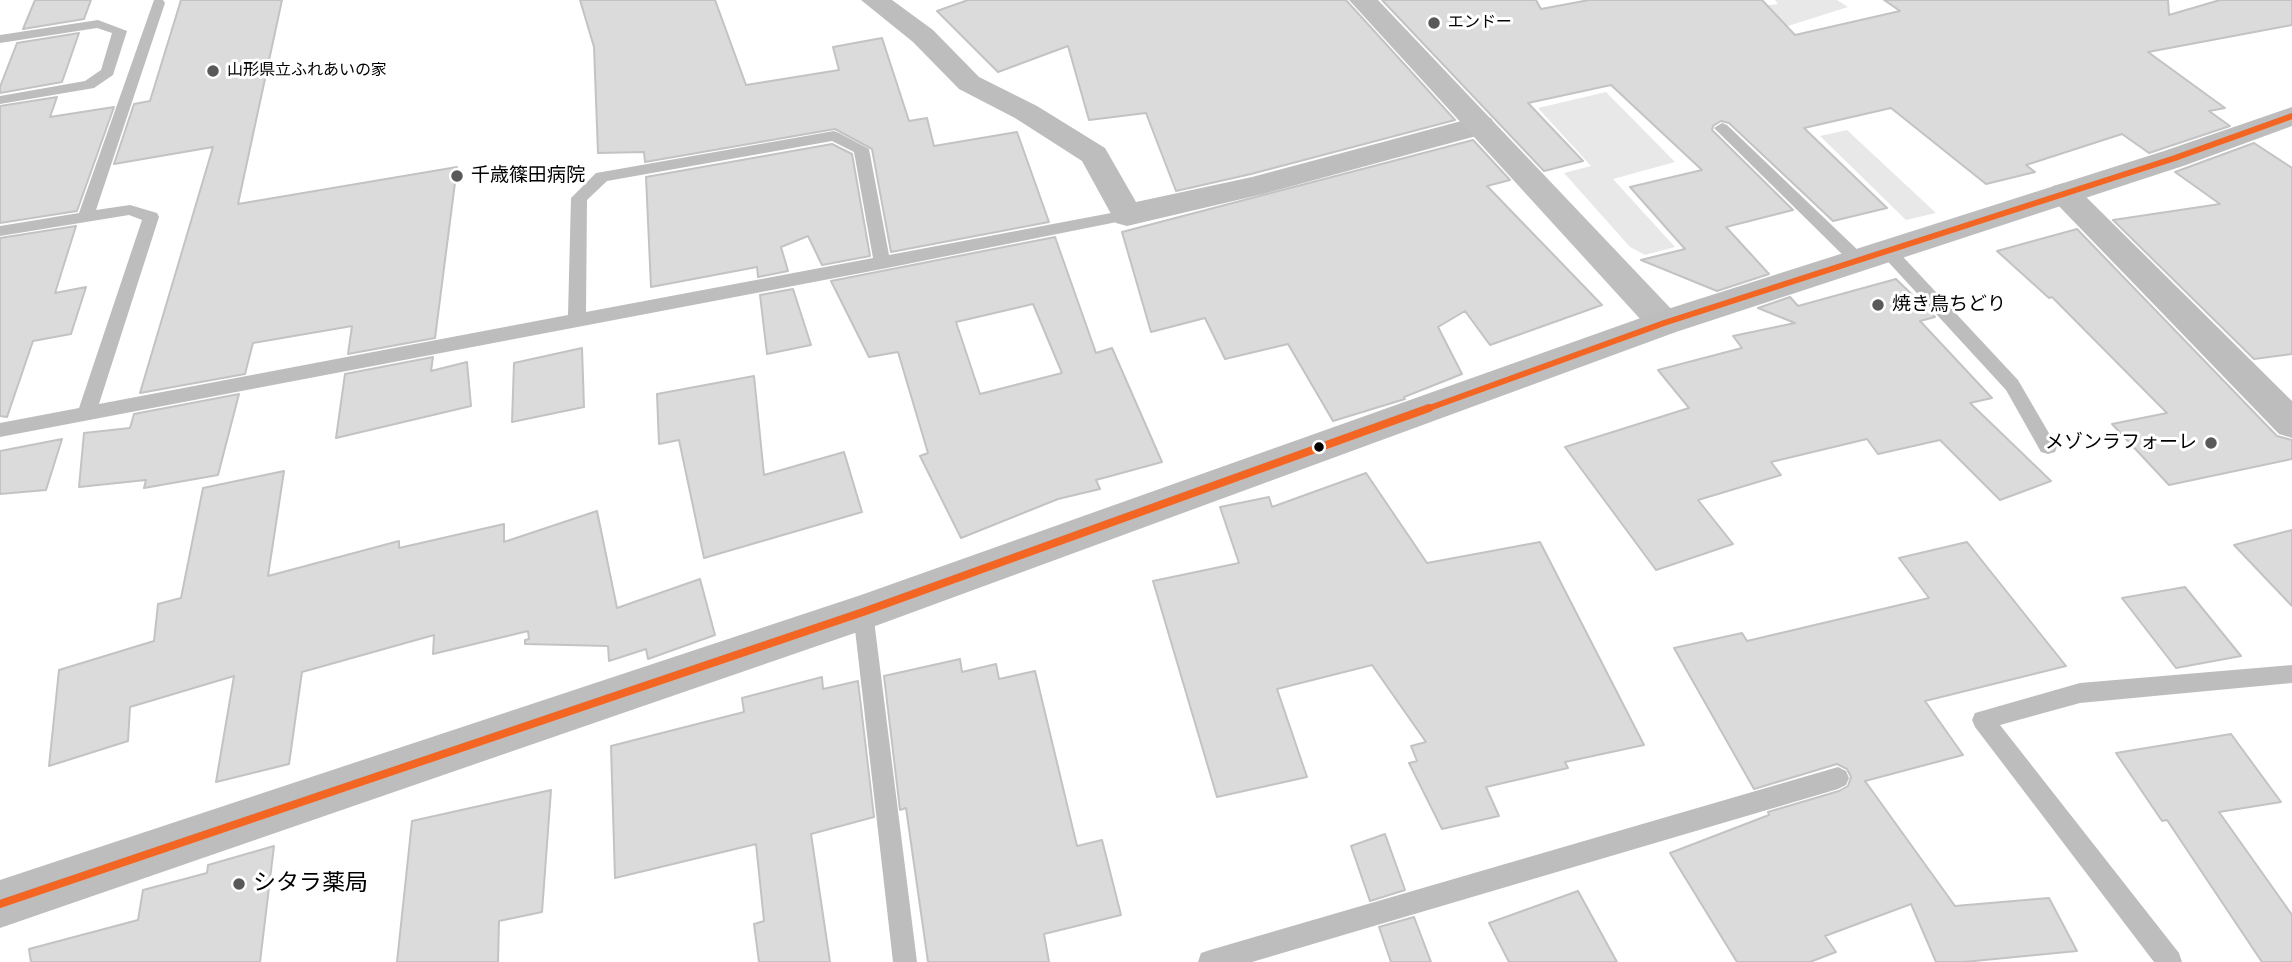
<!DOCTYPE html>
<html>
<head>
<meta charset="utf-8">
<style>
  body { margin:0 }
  canvas { display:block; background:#fff }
</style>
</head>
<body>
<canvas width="2292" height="962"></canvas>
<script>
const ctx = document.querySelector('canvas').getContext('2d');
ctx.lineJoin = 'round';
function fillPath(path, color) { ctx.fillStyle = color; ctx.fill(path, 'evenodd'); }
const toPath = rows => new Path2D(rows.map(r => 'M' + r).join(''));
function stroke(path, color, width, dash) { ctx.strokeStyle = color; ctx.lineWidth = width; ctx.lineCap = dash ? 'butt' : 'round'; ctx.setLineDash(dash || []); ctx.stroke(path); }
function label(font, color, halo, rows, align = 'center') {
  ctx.font = font + ' Helvetica,"Noto Sans JP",sans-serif'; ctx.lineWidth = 6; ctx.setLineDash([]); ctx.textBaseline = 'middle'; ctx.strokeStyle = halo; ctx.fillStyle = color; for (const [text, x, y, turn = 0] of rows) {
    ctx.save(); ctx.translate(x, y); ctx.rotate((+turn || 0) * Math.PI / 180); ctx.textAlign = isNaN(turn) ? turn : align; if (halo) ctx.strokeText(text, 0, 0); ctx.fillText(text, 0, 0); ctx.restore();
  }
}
const green = toPath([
  [1775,0,1837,0,1848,7,1624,78,1638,21,1778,4],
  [1606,92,1675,162,1613,179,1675,247,1645,255,1630,247,1564,173,1591,166,1538,108],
  [1847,130,1936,213,1906,220,1820,136]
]);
const building = toPath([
  [35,0,91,0,84,19,23,29,35,0],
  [181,0,282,0,238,204,457,167,435,338,348,354,352,326,253,343,245,374,140,393,213,147,114,164,134,104,150,101,181,0],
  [580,0,715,0,746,85,839,70,833,47,882,38,909,121,927,118,934,146,1017,132,1049,222,891,252,872,149,835,129,645,162,644,152,598,153,594,47,580,0],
  [968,0,1346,0,1455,120,1251,174,1176,191,1146,113,1089,120,1068,46,998,72,937,11,968,0],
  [1382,0,1536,0,1541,9,1589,0,1762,0,1795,35,1900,11,1884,0,2168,0,2169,15,2220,0,2292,0,2292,25,2148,52,2225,108,2209,111,2230,126,2149,153,2122,134,2026,165,2035,172,1986,184,1891,108,1804,128,1887,208,1833,221,1729,123,1721,121,1713,126,1712,130,1793,210,1726,227,1769,274,1717,291,1641,260,1685,249,1630,187,1702,170,1611,85,1528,103,1583,161,1544,171,1382,0],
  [79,33,62,82,0,93,0,87,17,43,79,33],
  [57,97,50,117,114,107,77,211,0,223,0,106,57,97],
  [1473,140,1510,180,1487,186,1602,305,1490,345,1465,311,1438,327,1462,374,1404,397,1405,399,1333,421,1288,344,1225,359,1205,318,1151,332,1122,232,1473,140],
  [2254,143,2292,168,2292,354,2254,359,2113,220,2220,204,2175,172,2254,143],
  [832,144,852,154,870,256,822,265,808,236,781,247,788,271,758,277,757,267,651,287,646,177,832,144],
  [76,226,55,293,86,287,71,334,33,341,7,417,0,416,0,238,76,226],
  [2077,229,2277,436,2292,440,2292,459,2169,485,2112,424,2167,413,2052,297,2049,298,1997,251,2077,229],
  [1055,237,1096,353,1112,348,1162,462,1096,480,1100,489,1058,499,961,538,920,456,928,453,898,352,869,357,831,281,1055,237],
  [1033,304,1062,373,980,394,956,322,1033,304],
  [1896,279,1935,317,1920,321,1992,398,1970,403,2051,481,2000,500,1940,440,1878,454,1867,439,1771,462,1781,475,1698,500,1733,544,1656,570,1565,447,1689,408,1658,370,1742,348,1733,336,1795,323,1758,308,1790,297,1798,306,1896,279],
  [793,289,811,345,767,354,760,295,793,289],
  [582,348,584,407,512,422,514,363,582,348],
  [433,357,431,371,467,362,471,406,336,438,345,374,433,357],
  [754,376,764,475,844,452,862,512,704,558,679,440,659,444,657,394,754,376],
  [239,394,218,475,144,488,146,480,79,487,84,433,130,428,134,414,239,394],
  [62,439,46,490,0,494,0,451,62,439],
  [284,471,268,576,399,541,399,548,504,524,504,542,597,511,617,608,700,579,715,635,648,659,646,649,609,661,608,646,525,644,525,640,529,639,528,631,433,654,434,635,302,672,289,764,216,782,234,676,130,707,128,741,49,766,59,670,154,641,158,604,181,598,203,488,284,471],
  [1366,473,1427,563,1540,542,1644,745,1565,762,1568,768,1486,787,1499,816,1442,829,1409,763,1417,761,1411,746,1426,742,1372,665,1277,689,1307,777,1217,797,1153,581,1239,563,1220,507,1269,497,1272,507,1366,473],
  [2292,530,2292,606,2234,545,2292,530],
  [1967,542,2066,666,1925,701,1963,755,1865,781,1955,906,2049,898,2077,951,1964,962,1936,962,1911,904,1825,936,1836,952,1810,962,1737,962,1670,853,1769,815,1768,812,1839,791,1848,786,1851,777,1847,769,1837,764,1754,789,1674,648,1742,633,1747,641,1929,598,1899,558,1967,542],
  [2185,587,2241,656,2176,668,2122,598,2185,587],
  [960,659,962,672,996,664,999,679,1035,671,1077,846,1102,840,1121,915,1044,934,1049,962,928,962,906,808,900,810,884,676,960,659],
  [822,677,823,689,858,681,874,817,811,834,830,962,759,962,754,924,764,921,756,844,615,878,611,746,744,712,742,698,822,677],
  [2231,734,2281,802,2219,812,2292,915,2292,962,2262,962,2167,820,2162,821,2116,753,2231,734],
  [551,790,542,912,499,921,498,962,397,962,412,821,551,790],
  [1385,834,1405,890,1370,901,1351,846,1385,834],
  [274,846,260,962,31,962,29,949,138,920,143,890,207,873,208,865,274,846],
  [1578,891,1617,962,1509,962,1489,923,1578,891],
  [1414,917,1431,962,1391,962,1379,927,1414,917]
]);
const lane = toPath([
  [154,0,163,0,165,3,96,210,130,205,157,213,159,217,99,404,568,315,571,198,596,173,602,172,834,131,839,133,869,149,889,255,1127,210,1135,215,1127,220,882,269,0,437,0,423,79,408,142,220,129,215,0,236,0,226,79,213,154,0],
  [832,141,854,152,873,258,586,312,587,200,607,181,832,141],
  [98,20,127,31,113,75,94,88,0,104,0,96,85,81,101,70,112,33,97,28,0,43,0,35,98,20],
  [1722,123,1727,125,1863,255,1865,259,1863,263,1851,263,1717,131,1714,128,1722,123],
  [1886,243,1892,245,2018,380,2057,447,2055,452,2048,454,2041,452,2006,390,1880,253,1878,249,1886,243],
  [863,603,870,606,873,612,917,962,893,962,853,612,856,606,863,603],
  [2292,665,2292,683,2080,703,2000,725,2179,953,2182,962,2154,962,1975,727,1972,720,1975,713,2080,683,2292,665],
  [1838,767,1846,771,1849,778,1846,785,1838,789,1252,962,1198,962,1201,953,1210,950,1838,767]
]);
const street = toPath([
  [861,0,892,0,933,30,979,77,1037,106,1105,148,1136,202,1252,177,1480,116,1491,118,1495,125,1491,132,1263,194,1127,226,1116,223,1082,161,1015,118,959,89,913,42,861,0],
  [2064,183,2075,186,2292,401,2292,438,2279,434,2053,200,2048,193,2053,186,2064,183]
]);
const secondary = toPath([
  [1349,0,1378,0,1676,314,1681,323,1676,332,1664,335,1652,332,1349,0]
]);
const primary = toPath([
  [2292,107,2292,126,2186,165,1676,332,878,625,0,928,0,880,861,595,1652,314,2164,151,2292,107]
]);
const bus1Far1 = toPath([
  [1424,410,1664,323,2175,158,2292,116]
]);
const bus1 = toPath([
  [0,904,863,612,1429,408]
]);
const markers = [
  [1434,23,7,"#595959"],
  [213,71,7,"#595959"],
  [457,176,7,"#595959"],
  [1878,305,7,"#595959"],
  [2211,443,7,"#595959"],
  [1319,447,6,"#000"],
  [239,884,7,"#595959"]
];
const farPoinames = [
  ["エンドー",1448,23],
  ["山形県立ふれあいの家",227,71]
];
const poiNames = [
  ["千歳篠田病院",471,176],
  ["焼き鳥ちどり",1892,305],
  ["メゾンラフォーレ",2197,443,"right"]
];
const nearPoinames = [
  ["シタラ薬局",253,884]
];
fillPath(green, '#e8e8e8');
fillPath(building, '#dbdbdb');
stroke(building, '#c3c3c3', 2);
fillPath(lane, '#bdbdbd');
fillPath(street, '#bdbdbd');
fillPath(secondary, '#bfbfbf');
fillPath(primary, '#bdbdbd');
stroke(bus1Far1, '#f26522', 6);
stroke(bus1, '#f26522', 8);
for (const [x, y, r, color] of markers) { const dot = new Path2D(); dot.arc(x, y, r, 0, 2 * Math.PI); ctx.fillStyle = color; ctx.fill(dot); stroke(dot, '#fff', 2.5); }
label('16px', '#000', '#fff', farPoinames, 'left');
label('19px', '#000', '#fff', poiNames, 'left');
label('23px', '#000', '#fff', nearPoinames, 'left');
</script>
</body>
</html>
